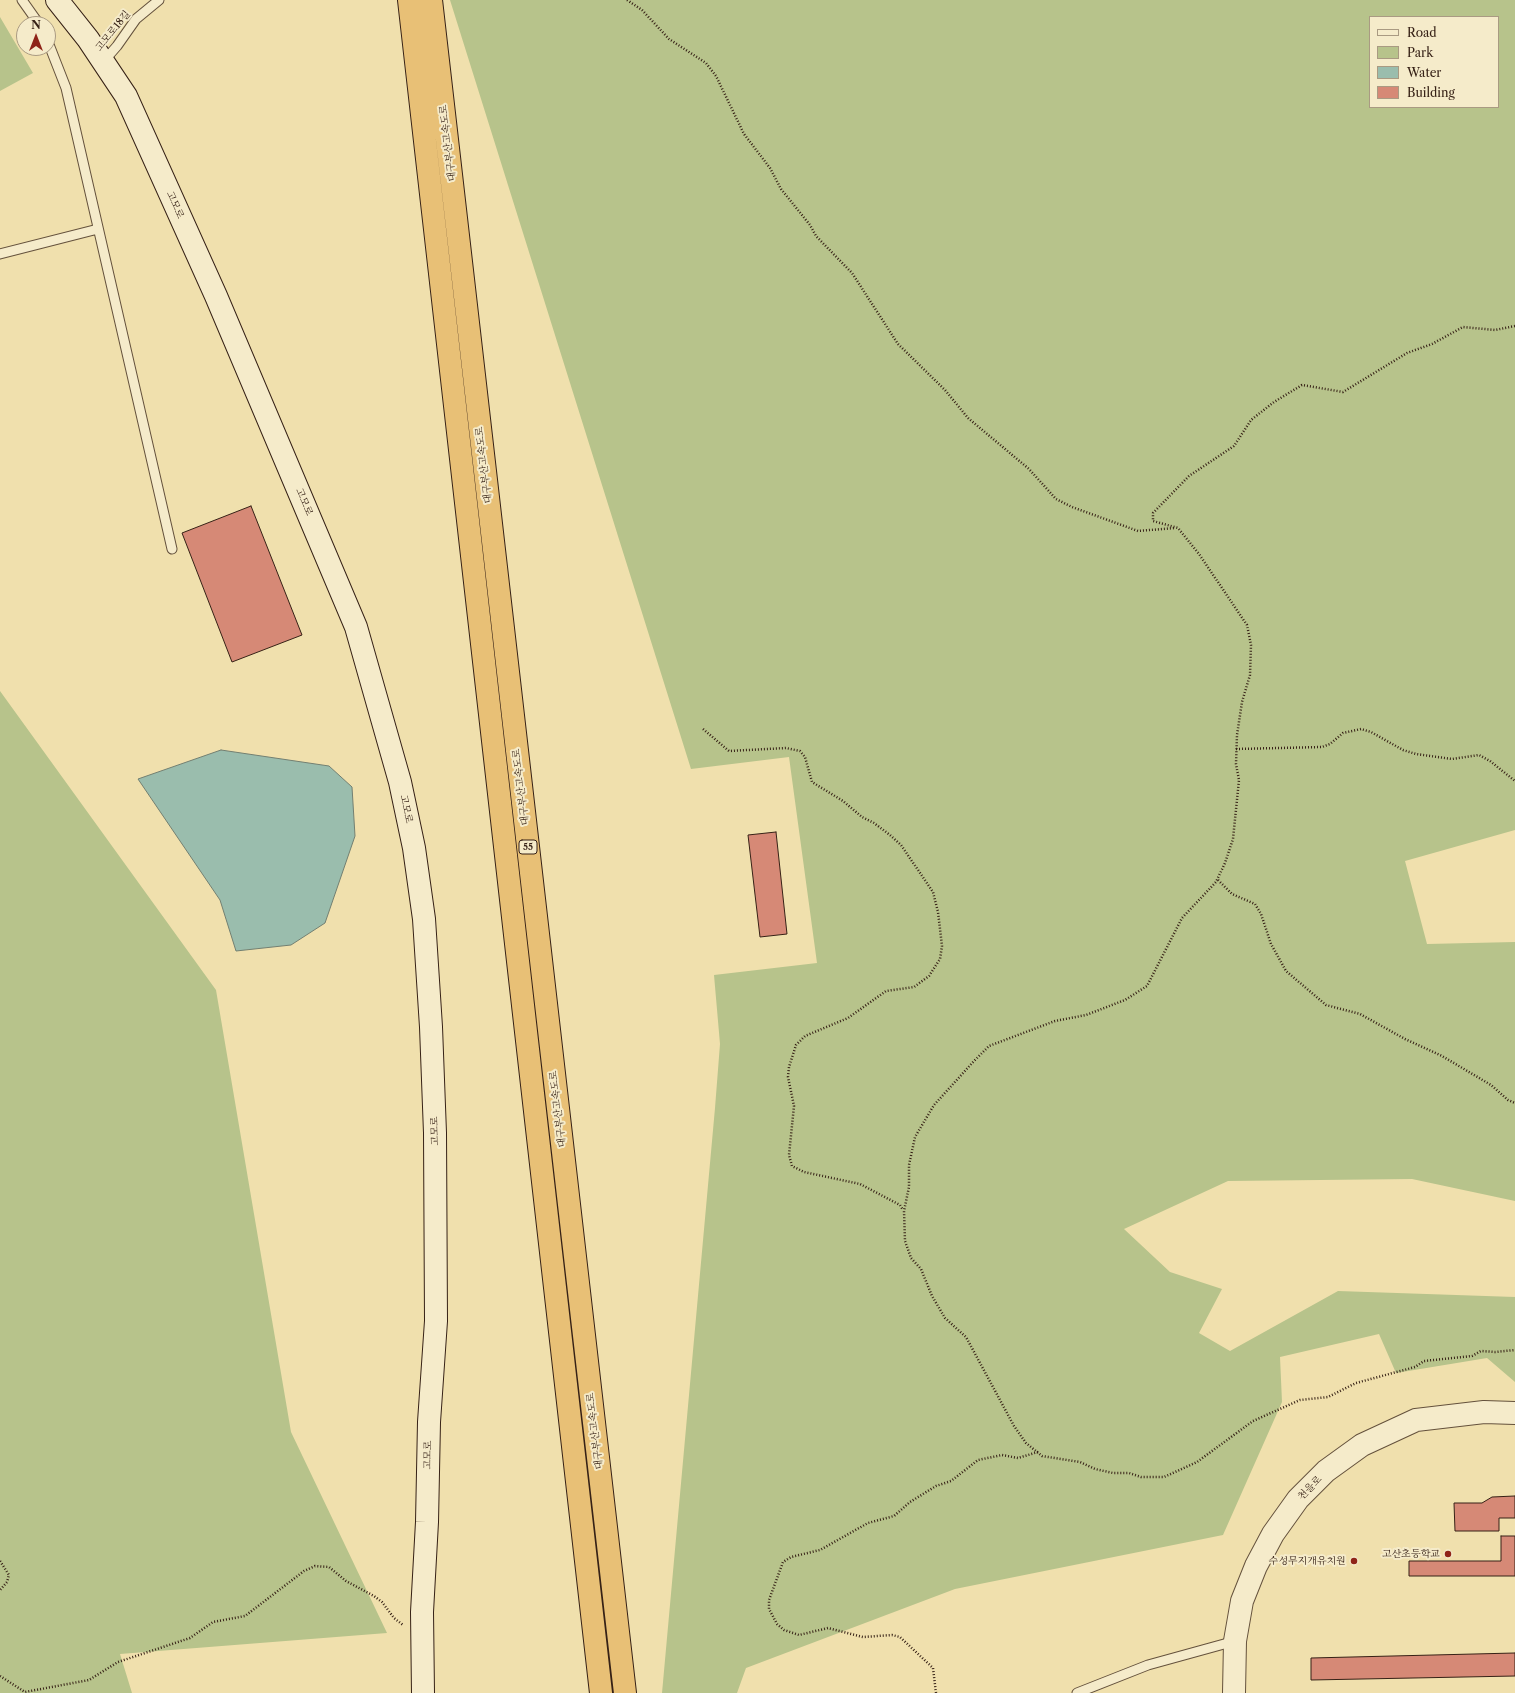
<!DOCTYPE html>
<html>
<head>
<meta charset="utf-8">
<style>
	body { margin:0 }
	#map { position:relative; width:1515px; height:1693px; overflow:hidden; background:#f0e0ad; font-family:"Libre Caslon Text",serif }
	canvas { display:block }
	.legend { position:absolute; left:1369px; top:16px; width:130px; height:92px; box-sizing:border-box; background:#f5ebca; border:1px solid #a99a82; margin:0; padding:5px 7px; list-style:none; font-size:12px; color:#362116 }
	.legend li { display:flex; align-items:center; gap:8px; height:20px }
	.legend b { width:20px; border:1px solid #a99a82 }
	.north { position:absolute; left:16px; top:16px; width:40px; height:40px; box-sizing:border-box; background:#f5ebca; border:1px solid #a99a82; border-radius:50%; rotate:0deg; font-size:11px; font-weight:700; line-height:16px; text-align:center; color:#362116 }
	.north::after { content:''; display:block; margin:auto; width:14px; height:18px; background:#8f2418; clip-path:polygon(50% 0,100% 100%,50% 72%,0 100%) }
</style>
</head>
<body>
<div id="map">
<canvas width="1515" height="1693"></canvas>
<ul class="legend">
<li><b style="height:5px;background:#f5ebca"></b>Road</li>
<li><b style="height:11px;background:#b7c38b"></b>Park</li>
<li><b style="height:11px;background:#9abdad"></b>Water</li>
<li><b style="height:11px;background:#d68976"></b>Building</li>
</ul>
<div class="north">N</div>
</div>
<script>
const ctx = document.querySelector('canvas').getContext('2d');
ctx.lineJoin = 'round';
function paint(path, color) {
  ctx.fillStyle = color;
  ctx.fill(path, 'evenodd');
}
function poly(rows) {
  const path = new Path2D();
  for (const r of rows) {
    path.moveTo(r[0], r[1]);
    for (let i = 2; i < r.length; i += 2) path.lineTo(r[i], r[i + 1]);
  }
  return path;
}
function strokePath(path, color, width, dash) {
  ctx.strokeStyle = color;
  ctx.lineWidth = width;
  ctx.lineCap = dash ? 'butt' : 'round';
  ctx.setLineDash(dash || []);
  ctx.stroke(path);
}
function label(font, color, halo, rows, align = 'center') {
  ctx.font = font + ' "Libre Caslon Text","Noto Serif KR",serif';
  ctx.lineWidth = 4;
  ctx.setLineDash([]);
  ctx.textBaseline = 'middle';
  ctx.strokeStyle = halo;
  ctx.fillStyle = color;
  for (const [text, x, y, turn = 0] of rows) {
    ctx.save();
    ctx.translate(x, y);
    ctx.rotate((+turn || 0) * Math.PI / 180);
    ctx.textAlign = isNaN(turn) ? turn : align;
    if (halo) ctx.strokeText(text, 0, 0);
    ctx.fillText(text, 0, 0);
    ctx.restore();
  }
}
paint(poly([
	[450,0,1515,0,1515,830,1405,861,1427,944,1515,942,1515,1201,1412,1179,1228,1181,1124,1229,1170,1272,1222,1289,1199,1333,1230,1351,1338,1291,1515,1297,1515,1382,1487,1358,1396,1373,1379,1334,1280,1357,1282,1402,1223,1535,955,1589,746,1668,737,1693,662,1693,715,1108,720,1044,714,975,817,963,789,757,691,769],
	[1370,17,1498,17,1498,107,1370,107],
	[0,17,33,73,0,91],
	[0,691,216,990,291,1432,387,1633,120,1654,132,1693,0,1693]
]), '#b7c38b');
const water = poly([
	[221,750,329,766,352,787,355,836,325,923,291,945,236,951,220,900,138,779,221,750]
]);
paint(water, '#9abdad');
strokePath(water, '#727f71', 1);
const building = poly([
	[251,506,302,635,232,662,182,533,251,506],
	[776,832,787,934,760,937,748,835,776,832],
	[1515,1496,1515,1518,1499,1518,1499,1531,1455,1531,1454,1503,1482,1503,1492,1497,1515,1496],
	[1501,1536,1515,1536,1515,1576,1409,1576,1409,1561,1501,1561,1501,1536],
	[1515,1653,1515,1676,1311,1680,1311,1658,1515,1653]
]);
paint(building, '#d68976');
strokePath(building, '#362116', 1);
const service = poly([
	[22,0,39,24],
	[48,42,66,88,172,549],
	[103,62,117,46,136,19,159,0],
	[0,254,98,229],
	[1077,1693,1148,1665,1235,1641]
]);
const tertiary = poly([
	[1234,1693,1235,1641,1242,1601,1256,1566,1273,1534,1298,1499,1326,1471,1362,1445,1416,1420,1484,1412,1515,1413]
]);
const secondary = poly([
	[57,0,88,39,126,96,216,296,356,627,400,782,414,848,424,919,431,1027,435,1133,436,1321,429,1422,427,1522,422,1612,423,1693]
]);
const motorway = poly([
	[409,0,601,1693],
	[431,0,625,1693]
]);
strokePath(service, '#64513c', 11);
strokePath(tertiary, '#64513c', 24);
strokePath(secondary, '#362116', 24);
strokePath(motorway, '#362116', 24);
strokePath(poly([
	[627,0,642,10,669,39,706,63,716,76,744,134,770,168,781,189,810,225,816,236,852,273,898,344,945,390,968,418,1029,469,1056,499,1072,507,1138,531,1175,528],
	[1515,326,1495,330,1463,327,1432,344,1407,353,1343,392,1302,385,1274,402,1251,420,1234,446,1189,476,1153,513,1153,521,1178,528,1199,554,1247,625,1251,645,1250,675,1242,702,1237,735,1236,764,1239,780,1233,839,1225,863,1216,882,1182,918,1147,986,1125,1000,1086,1015,1055,1021,989,1046,974,1061,934,1105,915,1137,909,1165,909,1187,904,1211,905,1241,911,1258,921,1269,932,1296,945,1318,966,1337,1014,1426,1026,1443,1042,1456,1080,1462,1095,1469,1113,1473,1129,1473,1141,1477,1164,1477,1197,1462,1253,1421,1300,1400,1328,1397,1356,1383,1415,1367,1424,1361,1472,1356,1481,1351,1495,1352,1515,1350],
	[703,729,729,751,786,748,800,751,805,757,812,782,843,801,862,817,874,823,890,835,901,845,933,892,938,912,942,946,940,959,929,976,914,987,886,991,848,1018,805,1036,796,1045,789,1067,788,1077,794,1106,789,1155,792,1166,804,1172,860,1184,900,1205,903,1210],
	[1236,749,1322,747,1330,744,1343,733,1361,729,1371,732,1403,750,1416,754,1452,759,1479,755,1490,761,1515,781],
	[1218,880,1232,894,1255,904,1261,914,1271,944,1286,971,1326,1005,1360,1014,1405,1039,1442,1056,1491,1085,1508,1100,1515,1103],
	[0,1561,9,1575,7,1582,0,1590],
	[0,1676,25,1692,89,1680,118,1662,190,1638,213,1622,245,1616,304,1571,315,1566,329,1567,346,1581,374,1596,382,1602,394,1618,403,1625],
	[936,1693,933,1668,900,1637,892,1635,863,1637,828,1628,799,1635,784,1630,777,1624,769,1609,769,1600,783,1562,791,1557,820,1550,868,1523,894,1516,910,1502,936,1486,951,1481,978,1460,1002,1455,1018,1458,1038,1452]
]), '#362116', 2.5, [1, 2]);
strokePath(service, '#f5ebca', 9);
strokePath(tertiary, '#f5ebca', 22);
strokePath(secondary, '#f5ebca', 22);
strokePath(motorway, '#e8c076', 22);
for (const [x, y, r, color] of [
	[1448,1554,4,"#8f2418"],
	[1354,1561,4,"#8f2418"]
]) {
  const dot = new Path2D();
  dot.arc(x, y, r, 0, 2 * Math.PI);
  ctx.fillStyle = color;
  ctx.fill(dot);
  strokePath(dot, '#f5ebca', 1.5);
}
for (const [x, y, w] of [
	[528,847,18]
]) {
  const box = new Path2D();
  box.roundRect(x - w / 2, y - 7, w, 14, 3);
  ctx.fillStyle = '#f5ebca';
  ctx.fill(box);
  strokePath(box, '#362116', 1);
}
label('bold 9px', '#362116', null, [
	["55",528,847]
]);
label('10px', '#362116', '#f5ebca', [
	["고모로18길",113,31,-51],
	["대구부산고속도로",448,143,-97],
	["고모로",175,205,66],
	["대구부산고속도로",484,465,-97],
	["고모로",304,502,67],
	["대구부산고속도로",521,787,-97],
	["고모로",406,809,78],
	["대구부산고속도로",558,1109,-97],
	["고모로",435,1131,-91],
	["대구부산고속도로",595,1431,-97],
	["고모로",428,1455,-89],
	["천을로",1310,1488,-46]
]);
label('10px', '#362116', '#f5ebca', [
	["고산초등학교",1440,1554],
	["수성무지개유치원",1346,1561]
], 'right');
</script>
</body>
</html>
